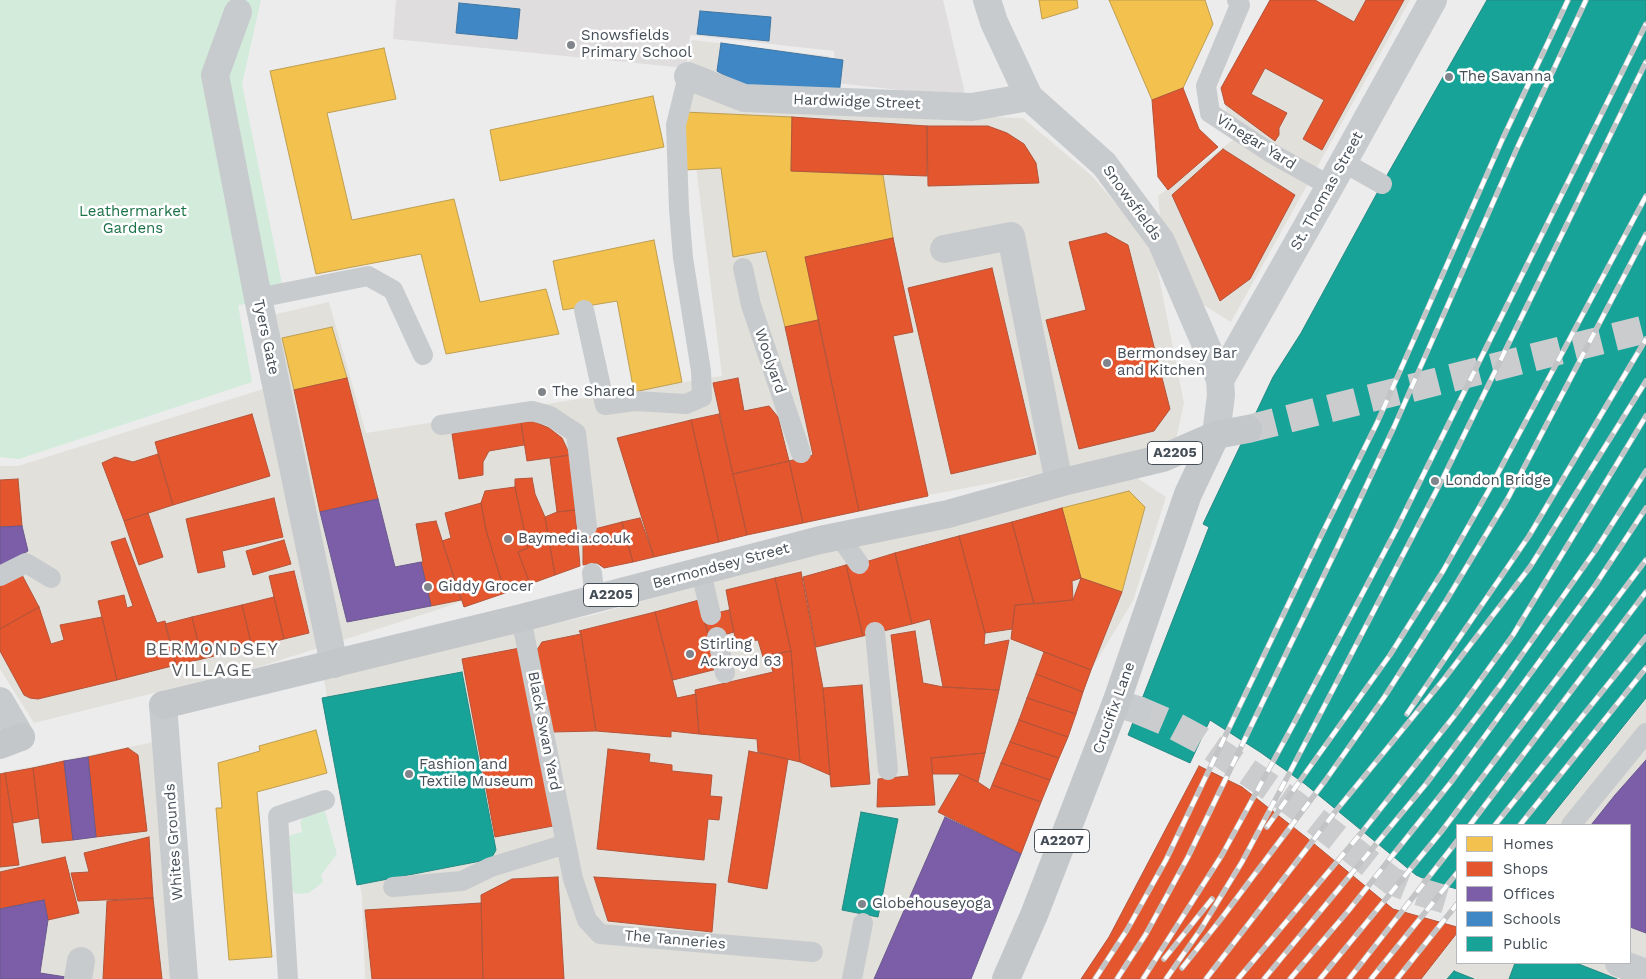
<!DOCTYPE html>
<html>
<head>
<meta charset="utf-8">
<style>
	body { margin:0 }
	#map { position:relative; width:1646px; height:979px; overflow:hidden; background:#edecec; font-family:"Work Sans",sans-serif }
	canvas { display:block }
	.legend { position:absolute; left:1456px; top:824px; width:175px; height:140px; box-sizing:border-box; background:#fff; border:1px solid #b5b8bc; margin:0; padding:6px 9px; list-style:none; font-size:15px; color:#454e57 }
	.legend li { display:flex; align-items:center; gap:10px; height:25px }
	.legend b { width:25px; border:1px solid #b5b8bc }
</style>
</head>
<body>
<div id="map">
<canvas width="1646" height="979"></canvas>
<ul class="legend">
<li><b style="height:14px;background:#f2c14e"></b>Homes</li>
<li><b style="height:14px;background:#e4572e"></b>Shops</li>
<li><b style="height:14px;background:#7b5ea7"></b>Offices</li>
<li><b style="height:14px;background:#3f88c5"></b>Schools</li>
<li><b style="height:14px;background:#17a398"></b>Public</li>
</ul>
</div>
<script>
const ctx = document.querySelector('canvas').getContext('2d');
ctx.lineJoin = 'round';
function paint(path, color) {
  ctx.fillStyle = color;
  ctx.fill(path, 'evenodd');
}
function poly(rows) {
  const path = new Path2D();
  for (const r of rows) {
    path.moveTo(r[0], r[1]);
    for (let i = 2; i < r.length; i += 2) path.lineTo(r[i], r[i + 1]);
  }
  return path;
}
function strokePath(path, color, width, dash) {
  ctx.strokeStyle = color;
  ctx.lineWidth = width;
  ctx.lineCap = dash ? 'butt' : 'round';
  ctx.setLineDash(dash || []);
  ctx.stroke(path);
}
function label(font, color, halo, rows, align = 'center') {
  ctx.font = font + ' "Work Sans",sans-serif';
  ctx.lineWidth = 5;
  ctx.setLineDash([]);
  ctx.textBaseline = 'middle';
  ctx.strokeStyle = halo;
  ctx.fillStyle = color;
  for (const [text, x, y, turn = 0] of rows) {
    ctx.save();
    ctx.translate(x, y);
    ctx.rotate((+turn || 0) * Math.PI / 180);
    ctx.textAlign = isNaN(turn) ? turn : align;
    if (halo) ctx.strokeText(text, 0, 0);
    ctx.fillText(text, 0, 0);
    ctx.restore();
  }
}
paint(poly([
	[1270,0,1410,0,1231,322,1167,282,1158,196,1233,140,1221,88],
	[692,40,829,56,825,112,1023,118,1092,176,1153,247,1184,403,1175,444,1077,467,892,502,641,553,561,566,440,609,262,666,34,723,0,669,0,466,18,466,263,389,250,320,329,302,366,433,722,376,686,86],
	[1131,474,1166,497,1133,601,1091,670,1068,737,971,979,365,979,362,896,323,674,593,615,879,535],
	[1646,700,1646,979,1421,979,1457,935,1457,963,1630,963,1630,825,1545,825],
	[154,742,172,979,0,979,0,773]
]), '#e2e0da');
paint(poly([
	[396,0,943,0,964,89,963,97,836,83,834,51,690,35,686,68,393,39]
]), '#dfdddd');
paint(poly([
	[0,0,261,0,242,84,285,299,238,305,252,382,19,459,0,457],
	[324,808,337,854,321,875,323,882,309,893,296,894,289,887,285,841,291,835,302,832,300,821,311,810]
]), '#d2ebdb');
const homes = poly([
	[1039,0,1077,0,1078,8,1042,19,1039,0],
	[1109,0,1205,0,1213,24,1183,88,1152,100,1109,0],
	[384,48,396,99,327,113,352,220,454,199,480,302,546,289,559,334,446,354,421,254,316,274,270,71,384,48],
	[653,96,664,147,500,181,490,130,653,96],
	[684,112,792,117,791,171,883,175,893,238,805,257,818,320,785,327,766,251,733,257,721,168,684,170,684,112],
	[654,240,682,382,634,392,617,301,563,310,553,261,654,240],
	[332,327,347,378,294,390,282,338,332,327],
	[1129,491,1145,507,1122,592,1081,578,1062,508,1129,491],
	[316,730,327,773,257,792,272,957,229,960,216,808,222,808,218,763,260,751,259,746,316,730]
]);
paint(homes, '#f2c14e');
strokePath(homes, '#be9e51', 1);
const shops = poly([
	[1270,0,1315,0,1354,22,1366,0,1404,0,1322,150,1303,139,1324,100,1265,68,1251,94,1287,113,1279,128,1279,135,1275,141,1225,104,1221,88,1270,0],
	[1183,88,1199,129,1218,147,1168,190,1158,177,1152,100,1183,88],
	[792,117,927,126,927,176,791,171,792,117],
	[927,126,988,126,1007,133,1024,144,1036,163,1039,183,928,186,927,126],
	[1223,149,1295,195,1250,279,1220,301,1172,195,1223,149],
	[1106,233,1128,245,1170,409,1154,431,1079,449,1046,320,1086,310,1069,242,1106,233],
	[893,238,913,332,893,336,928,496,859,511,805,257,893,238],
	[992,268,1036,454,951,474,908,288,992,268],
	[818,320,859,511,803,523,789,461,813,455,785,327,818,320],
	[347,378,378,499,320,512,294,390,347,378],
	[738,378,744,411,769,406,778,417,789,461,733,474,713,383,738,378],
	[252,414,270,476,173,505,155,442,252,414],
	[719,414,747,535,719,542,691,420,719,414],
	[691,420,719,542,654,557,617,438,691,420],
	[521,422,535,422,549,428,562,438,570,455,527,461,521,422],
	[521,422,524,445,489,451,483,462,483,475,459,479,452,434,503,423,521,422],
	[158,454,173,505,124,521,102,463,115,457,133,462,158,454],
	[570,455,575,510,557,512,550,458,570,455],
	[789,461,803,523,747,535,733,474,789,461],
	[532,478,535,494,545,517,555,575,530,584,518,552,528,548,515,487,515,479,532,478],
	[18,479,22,526,0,527,0,480,18,479],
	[515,487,528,548,518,552,530,584,505,593,486,530,481,503,485,491,515,487],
	[274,498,283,537,222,551,225,567,198,573,186,519,274,498],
	[481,503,486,530,505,593,464,607,442,541,451,538,445,513,481,503],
	[1062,508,1081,578,1072,581,1073,600,1034,604,1012,522,1062,508],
	[575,510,580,566,555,575,545,517,557,512,575,510],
	[148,513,163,557,139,565,124,521,148,513],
	[640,518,654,557,633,562,622,522,640,518],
	[436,521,461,600,431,606,421,562,423,562,416,524,436,521],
	[622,522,633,562,604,568,597,563,583,565,583,532,622,522],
	[1012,522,1034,604,1015,605,1012,629,985,633,959,536,1012,522],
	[959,536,985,633,984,645,1009,640,999,690,943,687,930,619,912,624,895,553,959,536],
	[125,538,157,623,165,621,176,665,117,680,98,601,124,595,127,608,133,606,111,542,125,538],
	[284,540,291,564,253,575,246,551,284,540],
	[895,553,912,624,863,636,846,565,859,564,895,553],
	[846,565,863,636,816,647,803,577,846,565],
	[294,571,309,633,284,639,269,576,294,571],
	[801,572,823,688,830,775,800,762,791,651,775,578,801,572],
	[21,573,39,607,0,629,0,585,21,573],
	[775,578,791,651,763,657,758,640,736,643,726,590,775,578],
	[1081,578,1122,592,1091,670,1011,639,1015,605,1073,600,1081,578],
	[274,597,284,639,252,647,242,605,274,597],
	[699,600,717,669,673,680,655,612,699,600],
	[242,605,252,647,202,659,192,617,242,605],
	[39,607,51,644,64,640,60,625,102,617,117,680,38,699,30,698,24,695,0,651,0,629,39,607],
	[729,610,734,632,709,639,704,616,729,610],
	[655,612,677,698,696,694,699,734,671,731,671,737,596,731,581,634,579,631,655,612],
	[192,617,202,659,176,665,165,624,192,617],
	[915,631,923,683,943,687,999,690,985,753,931,758,935,805,877,807,878,779,909,776,891,635,915,631],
	[581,634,596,731,552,732,537,650,542,642,581,634],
	[520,648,553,826,495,837,462,659,520,648],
	[791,651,800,762,758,752,757,739,699,734,695,690,773,672,768,655,791,651],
	[1044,652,1091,670,1083,692,1036,674,1044,652],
	[1036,674,1083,692,1076,714,1027,698,1036,674],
	[862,685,870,784,831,787,823,688,862,685],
	[1027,698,1076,714,1068,737,1019,720,1027,698],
	[1019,720,1068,737,1059,758,1010,742,1019,720],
	[1010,742,1059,758,1050,780,1001,763,1010,742],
	[128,748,138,755,147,831,96,837,88,757,128,748],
	[608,749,650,754,649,762,672,765,672,771,712,775,710,796,722,797,719,820,708,819,704,860,597,849,608,749],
	[749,751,788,759,767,889,728,882,749,751],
	[985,753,978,782,960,774,933,774,931,758,985,753],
	[64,761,73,840,42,843,33,768,64,761],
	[1001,763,1050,780,1041,802,992,785,1001,763],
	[1199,766,1242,787,1307,838,1393,909,1457,927,1457,933,1421,979,1081,979,1109,937,1199,766],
	[33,768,39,818,13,823,5,773,33,768],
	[5,773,19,865,0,867,0,774,5,773],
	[960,774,978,782,990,790,992,785,1041,802,1021,854,938,812,960,774],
	[149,837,153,898,78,901,71,873,89,872,84,853,149,837],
	[65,857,79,913,48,920,44,900,0,909,0,872,65,857],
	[558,877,564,979,483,979,481,895,512,879,558,877],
	[594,877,716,884,712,932,608,921,594,877],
	[153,898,162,979,103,979,107,901,153,898],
	[481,903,483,979,372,979,365,910,481,903]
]);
paint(shops, '#e4572e');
strokePath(shops, '#b4543a', 1);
const offices = poly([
	[378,499,395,567,421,562,431,606,347,622,320,512,378,499],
	[22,526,28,551,0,567,0,527,22,526],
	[88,757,96,837,73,840,64,761,88,757],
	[1646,760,1646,933,1630,927,1630,825,1591,825,1615,795,1646,760],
	[945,817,1021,854,971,979,874,979,945,817],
	[44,900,48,920,40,973,66,977,66,979,0,979,0,909,44,900]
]);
paint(offices, '#7b5ea7');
strokePath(offices, '#6b598f', 1);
const schools = poly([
	[459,3,520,9,517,39,456,33,459,3],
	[700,11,771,17,769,41,697,34,700,11],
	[721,43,843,60,839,95,752,91,717,71,721,43]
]);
paint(schools, '#3f88c5');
strokePath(schools, '#4177a4', 1);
const public = poly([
	[1487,0,1646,0,1646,698,1544,825,1457,825,1457,889,1429,881,1416,875,1305,784,1260,752,1210,720,1190,763,1128,735,1209,527,1203,524,1273,377,1301,333,1382,184,1487,0],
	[462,672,496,850,491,859,357,885,322,698,462,672],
	[861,812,898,819,878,917,842,910,861,812],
	[1515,963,1576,963,1617,979,1509,979,1515,963],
	[1454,971,1474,979,1447,979,1454,971]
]);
paint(public, '#17a398');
strokePath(public, '#258a84', 1);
strokePath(poly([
	[1138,710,1171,724,1201,740,1293,803,1392,881,1417,891,1457,903]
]), '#cbccce', 28, [28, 14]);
strokePath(poly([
	[1248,429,1646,329]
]), '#cbccce', 28, [28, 14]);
strokePath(poly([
	[1237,0,1240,5,1206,86,1210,113,1271,153,1330,186],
	[1343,162,1382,184],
	[743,268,751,305,801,453],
	[258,298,368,276,393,290,423,355],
	[584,310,605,405,635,401,686,404,702,397,701,371,683,258,679,209,676,125,688,76],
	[441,425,532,411,550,416,576,433,587,527],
	[840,537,859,564],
	[701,572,711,615],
	[592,573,595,599],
	[0,576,26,563,51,578],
	[875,632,888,770],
	[717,637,725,673],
	[1571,825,1646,733],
	[566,844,573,879,587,920,600,934,813,952],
	[393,887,462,881,491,867,566,844,521,618],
	[288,979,278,816,325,800],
	[852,979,863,923]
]), '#c8cbcd', 20);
strokePath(poly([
	[987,0,994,22,1029,97,1104,164,1161,241,1211,357,1220,380,1221,395,1216,435],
	[238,12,215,75,258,298,334,664],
	[688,76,744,98,972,107,1029,97],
	[944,249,1011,236,1059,483],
	[1220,380,1330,186,1433,0],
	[0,701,21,737],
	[1116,703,1138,710],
	[163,705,184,979],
	[1619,963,1646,973],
	[78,979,81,961]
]), '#c8cbcd', 28);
strokePath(poly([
	[163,705,521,618,820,540,948,514,1059,483,1163,458,1216,435,1248,429],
	[0,745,21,737],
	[1006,979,1034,915,1116,703,1188,494,1216,435]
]), '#c4c7ca', 28);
const rail = poly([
	[1407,714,1529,536,1646,339],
	[1470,825,1646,592],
	[1495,825,1646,637],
	[1520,825,1646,668],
	[1267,827,1390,655,1443,571,1489,490,1646,196],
	[1164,959,1212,899],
	[1182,968,1221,919,1325,781,1385,696,1446,601,1508,498,1646,234],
	[1095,979,1127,930,1166,860,1320,538,1377,423,1503,138,1568,0],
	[1117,979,1146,934,1188,857,1338,546,1394,427,1518,146,1586,0],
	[1143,979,1222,855,1293,725,1396,530,1646,24],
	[1166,979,1201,929,1242,862,1289,774,1444,476,1646,62],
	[1206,979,1335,812,1444,679,1530,567,1646,381],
	[1238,979,1362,832,1455,715,1513,635,1646,416],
	[1264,979,1426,784,1502,683,1595,551,1646,471],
	[1290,979,1349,910,1452,781,1596,584,1646,508],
	[1320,979,1441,832,1646,560],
	[1349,979,1457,841],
	[1371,979,1457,873],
	[1397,979,1457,904]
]);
strokePath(rail, '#c2c4c6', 5.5);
strokePath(rail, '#fff', 4, [11]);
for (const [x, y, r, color] of [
	[571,45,5,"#80858b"],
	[1449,77,5,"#80858b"],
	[1107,363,5,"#80858b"],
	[542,392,5,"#80858b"],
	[1435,481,5,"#80858b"],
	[508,539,5,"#80858b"],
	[428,587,5,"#80858b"],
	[690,654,5,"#80858b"],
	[409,774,5,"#80858b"],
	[862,904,5,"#80858b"]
]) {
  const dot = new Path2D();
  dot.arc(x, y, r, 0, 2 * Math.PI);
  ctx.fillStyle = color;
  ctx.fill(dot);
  strokePath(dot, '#fff', 2);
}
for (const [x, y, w] of [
	[1175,453,55],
	[611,595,55],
	[1062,841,55]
]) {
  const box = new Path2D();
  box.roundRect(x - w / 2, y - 11.5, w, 23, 4);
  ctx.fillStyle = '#fff';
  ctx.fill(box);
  strokePath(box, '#454e57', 1);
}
label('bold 14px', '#454e57', null, [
	["A2205",1175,453],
	["A2205",611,595],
	["A2207",1062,841]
]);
label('15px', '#454e57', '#fff', [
	["Snowsfields",581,36],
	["Primary School",581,53],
	["The Savanna",1459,77],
	["Bermondsey Bar",1117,354],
	["and Kitchen",1117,371],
	["The Shared",552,392],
	["London Bridge",1445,481],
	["Baymedia.co.uk",518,539],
	["Giddy Grocer",438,587],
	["Stirling",700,645],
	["Ackroyd 63",700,662],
	["Fashion and",419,765],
	["Textile Museum",419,782],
	["Globehouseyoga",872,904]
], 'left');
label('15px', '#454e57', '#fff', [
	["Hardwidge Street",857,102,2],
	["Vinegar Yard",1256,142,32],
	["St. Thomas Street",1327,191,-61],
	["Snowsfields",1132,203,54],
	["Tyers Gate",266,337,78],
	["Woolyard",770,361,71],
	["Bermondsey Street",721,566,-15],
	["Crucifix Lane",1114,708,-70],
	["Black Swan Yard",544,731,79],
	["Whites Grounds",174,842,-94],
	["The Tanneries",675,940,5]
]);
label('15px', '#1c7247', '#fff', [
	["Leathermarket",133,212],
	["Gardens",133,229]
]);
ctx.letterSpacing = '1px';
label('18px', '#585c5f', '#fff', [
	["BERMONDSEY",212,650],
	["VILLAGE",212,671]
]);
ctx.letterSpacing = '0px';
</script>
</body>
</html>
